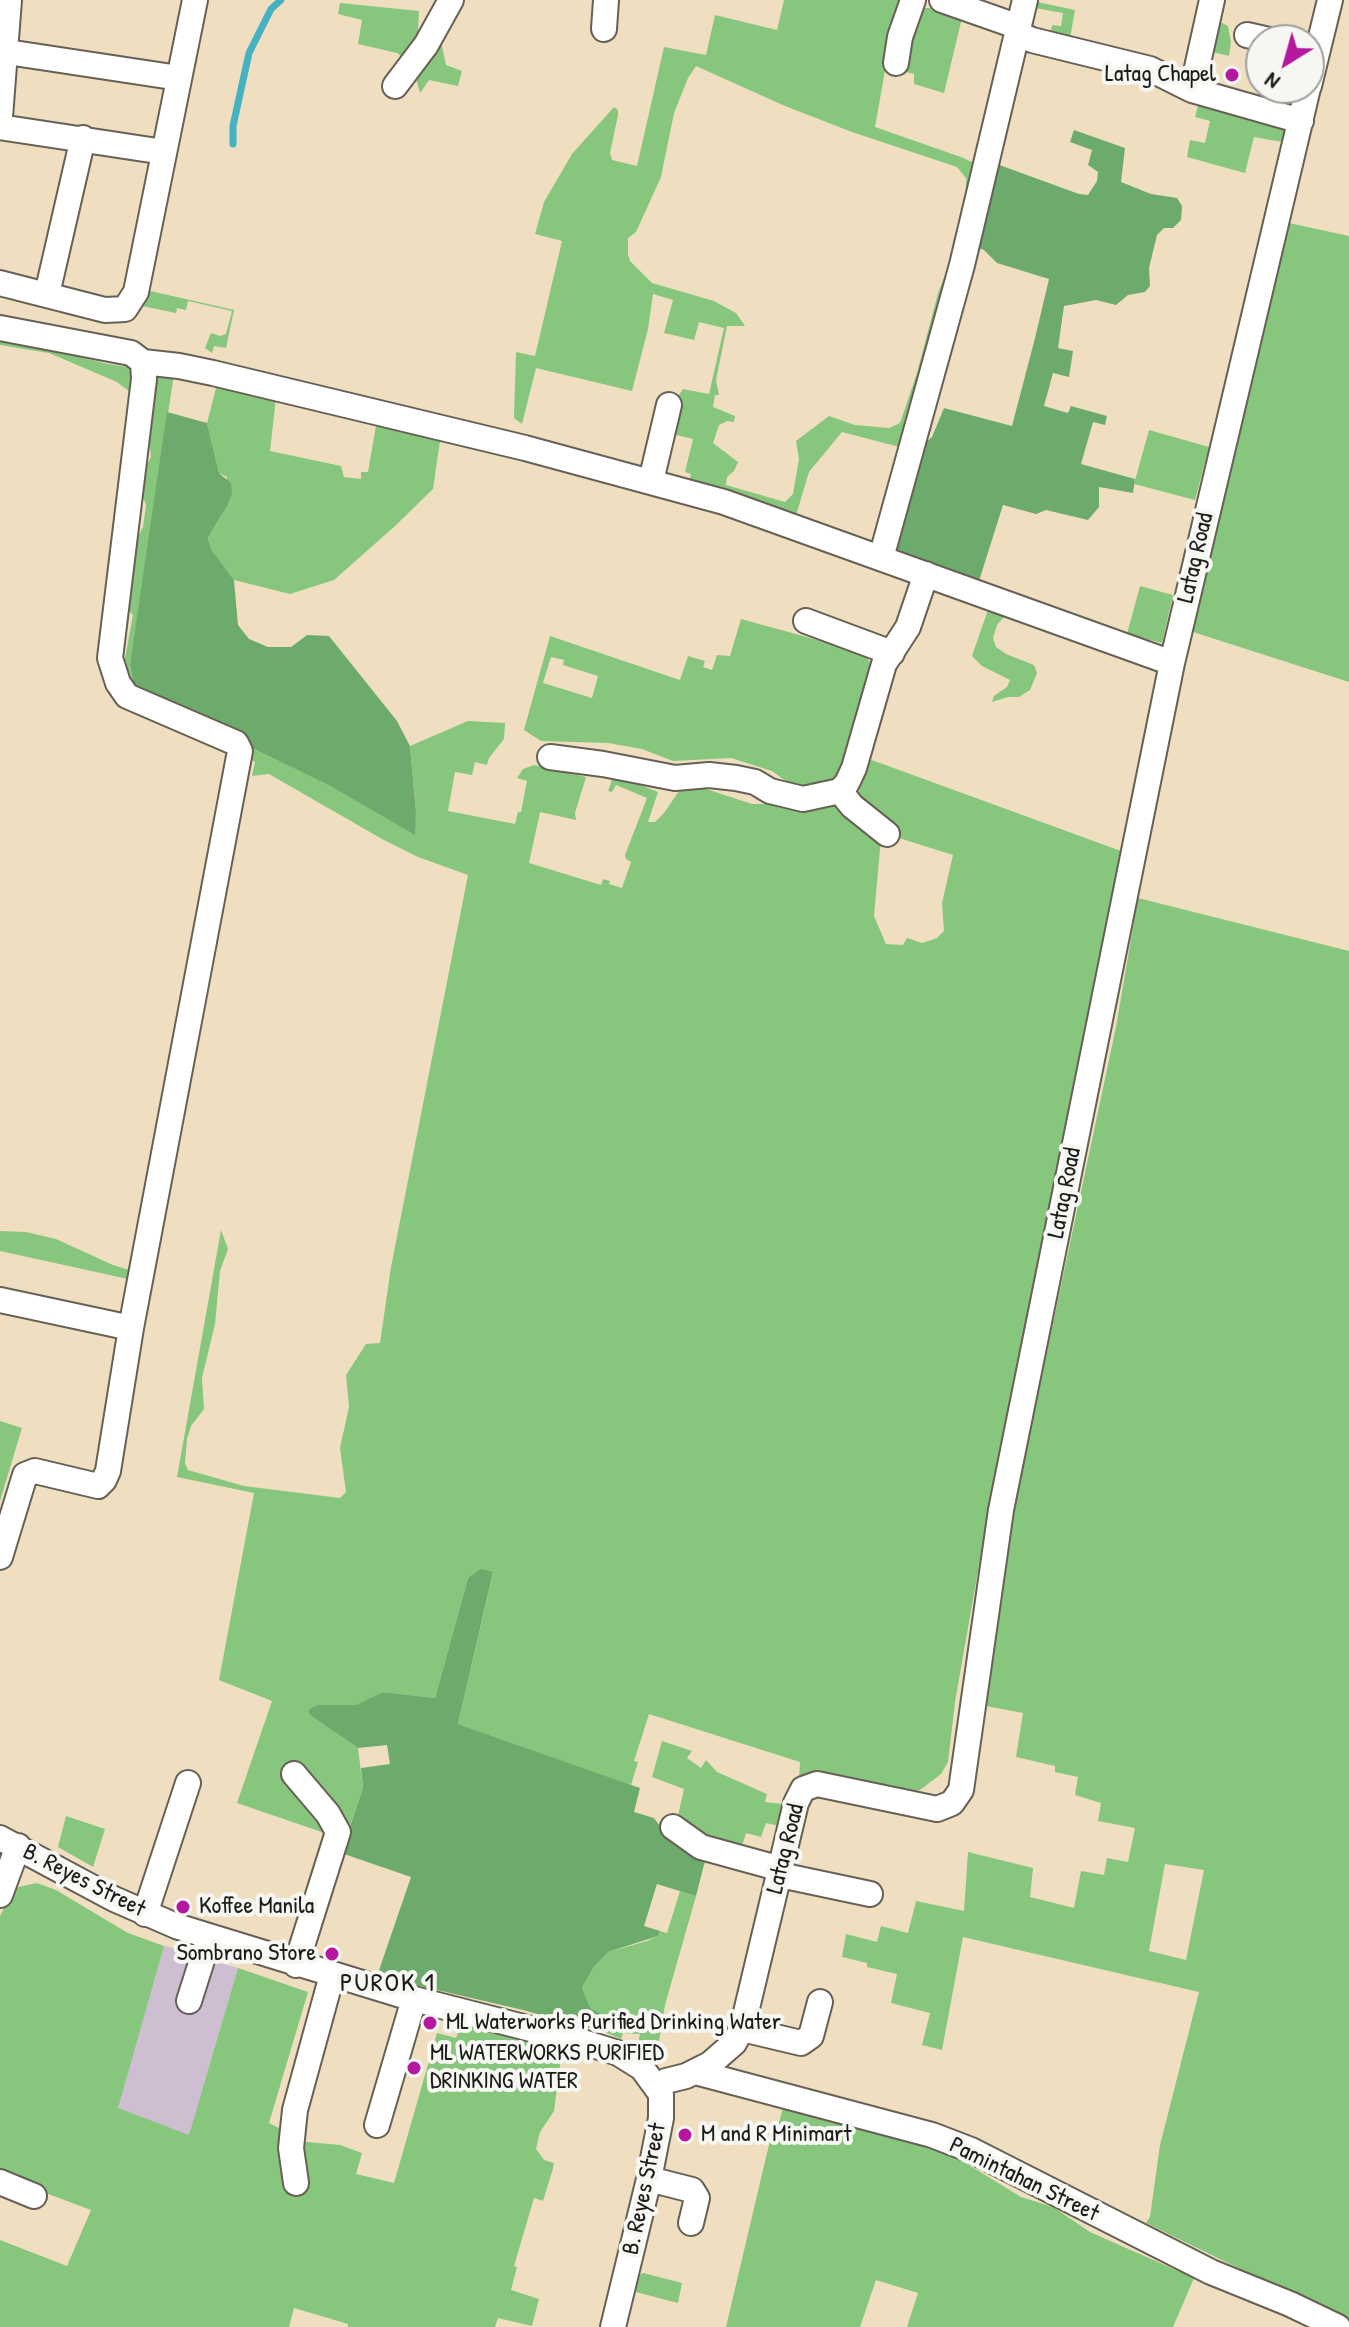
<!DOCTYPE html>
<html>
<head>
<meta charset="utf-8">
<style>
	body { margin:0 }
	#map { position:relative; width:1349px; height:2327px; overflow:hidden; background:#efdfc0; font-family:"Patrick Hand",sans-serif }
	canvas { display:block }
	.north { position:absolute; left:1245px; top:24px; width:80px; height:80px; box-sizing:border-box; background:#f6f6f2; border:2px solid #9f9f9c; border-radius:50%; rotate:217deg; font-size:22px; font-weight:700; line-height:32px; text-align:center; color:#1c1c1c }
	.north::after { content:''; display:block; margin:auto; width:28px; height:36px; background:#b5179e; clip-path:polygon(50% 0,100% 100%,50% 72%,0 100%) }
</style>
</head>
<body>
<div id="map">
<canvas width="1349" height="2327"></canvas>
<div class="north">N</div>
</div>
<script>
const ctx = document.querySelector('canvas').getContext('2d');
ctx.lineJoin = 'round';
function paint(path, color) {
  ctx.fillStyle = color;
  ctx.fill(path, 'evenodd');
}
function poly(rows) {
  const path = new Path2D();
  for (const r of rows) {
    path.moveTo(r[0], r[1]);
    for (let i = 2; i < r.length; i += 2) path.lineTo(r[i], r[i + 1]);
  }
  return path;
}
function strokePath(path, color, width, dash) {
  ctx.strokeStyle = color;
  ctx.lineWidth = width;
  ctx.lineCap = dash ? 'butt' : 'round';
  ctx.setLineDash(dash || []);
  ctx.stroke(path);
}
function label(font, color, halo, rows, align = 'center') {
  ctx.font = font + ' "Patrick Hand",sans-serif';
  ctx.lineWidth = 8;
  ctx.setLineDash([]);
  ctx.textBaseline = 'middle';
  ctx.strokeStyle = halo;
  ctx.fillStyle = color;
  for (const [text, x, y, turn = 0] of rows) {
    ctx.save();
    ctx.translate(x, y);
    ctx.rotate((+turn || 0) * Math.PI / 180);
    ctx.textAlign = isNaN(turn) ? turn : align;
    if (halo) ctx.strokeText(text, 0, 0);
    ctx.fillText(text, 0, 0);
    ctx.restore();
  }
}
paint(poly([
	[164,1946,190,1952,190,1960,210,1966,214,1961,238,1968,168,2208,93,2190]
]), '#cebed1');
paint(poly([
	[784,0,906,0,889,48,875,127,961,157,974,163,979,171,907,449,842,432,809,472,794,522,726,495,688,485,691,474,685,472,693,439,668,433,675,401,683,389,709,394,724,328,699,322,694,340,664,333,673,300,653,294,648,329,632,391,536,368,522,424,514,418,516,352,535,356,562,241,535,234,544,202,572,154,614,107,618,110,618,115,610,153,612,160,637,166,664,47,706,55,715,15,777,30],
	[696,66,785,106,852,132,957,167,966,178,966,198,956,248,938,293,917,373,900,423,889,428,855,425,829,416,796,441,799,459,793,494,785,502,726,485,727,477,734,471,738,462,713,443,719,425,727,421,734,422,735,416,713,407,715,395,719,395,716,380,727,326,745,326,736,313,714,301,652,283,630,261,628,254,628,238,636,232,661,177,674,113,688,78],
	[1032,1,1075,10,1070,38,1050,37,1052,25,1061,26,1063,13,1035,8,1032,20,1034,22,1028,23],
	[340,3,419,11,418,29,422,38,405,59,397,53,358,44,362,20,338,14],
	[923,8,930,8,962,18,944,93,914,84,914,74,903,71,918,13],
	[1215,19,1228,26,1231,42,1229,56,1208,51],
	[441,42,446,65,462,71,458,86,429,80,420,93,416,78,421,64],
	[1199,102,1286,122,1282,142,1254,137,1245,173,1187,157,1190,140,1205,143,1210,121,1195,117],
	[1289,223,1349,236,1349,682,1193,632],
	[146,290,234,310,226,348,214,346,212,353,205,348,211,333,220,336,226,334,232,311,188,301,186,310,177,308,176,313,142,306],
	[0,338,108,364,174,374,130,664,134,687,182,714,330,786,414,834,416,812,410,746,468,721,505,723,504,739,489,758,487,765,475,762,472,775,455,772,448,811,515,824,518,812,521,812,527,781,517,778,523,769,534,765,586,777,575,813,576,820,540,812,529,863,601,885,603,879,610,881,609,884,622,888,631,862,626,859,625,855,647,798,616,785,612,792,608,791,614,775,658,792,648,822,655,822,664,813,681,788,697,786,752,804,835,804,843,807,881,838,874,916,886,944,903,945,907,938,922,943,937,938,944,931,942,903,953,855,899,838,885,817,866,805,858,795,869,759,1121,851,989,1508,955,1702,948,1762,941,1774,920,1790,909,1791,821,1773,799,1781,800,1762,649,1714,634,1761,638,1762,631,1785,458,1724,493,1573,468,1578,435,1698,383,1692,356,1706,317,1705,309,1709,308,1712,311,1716,358,1748,363,1788,345,1840,237,1803,272,1701,219,1680,254,1493,177,1477,221,1230,228,1249,220,1271,215,1324,202,1378,204,1409,191,1426,187,1439,185,1463,188,1470,244,1486,340,1498,346,1492,340,1448,349,1407,346,1375,366,1344,380,1343,391,1267,468,875,418,857,382,839,269,774,252,776,255,762,211,736,121,703,115,666,125,658,133,615,126,608,121,550,137,539,143,527,146,505,141,492,141,476,151,457,145,396,130,392,117,382,49,353,0,345],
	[217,384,276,397,270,451,341,466,344,477,361,479,361,472,368,472,377,420,441,434,433,489,394,527,334,580,290,594,234,580,211,549,208,538,222,515,227,477,219,473,207,423],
	[1149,430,1209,447,1195,500,1134,484],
	[1140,586,1173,595,1162,643,1127,634],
	[989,607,1010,610,997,625,993,638,996,647,1006,654,1034,665,1037,673,1030,690,1019,697,1008,697,992,702,994,696,1007,687,1010,680,982,666,972,656],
	[741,619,861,652,870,662,851,756,835,781,806,787,790,784,772,771,731,758,673,761,642,749,608,743,541,741,524,730,550,636,680,680,688,656,705,661,703,667,712,670,717,655,730,656],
	[551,657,564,660,563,665,598,676,592,698,543,683],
	[1138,898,1349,951,1349,2322,1146,2223,1150,2217,1160,2145,1199,1992,963,1937,942,2050,922,2045,930,2013,891,2003,897,1974,867,1967,867,1963,842,1957,846,1934,877,1942,881,1926,908,1933,916,1901,964,1911,968,1852,1033,1868,1030,1897,1074,1908,1081,1871,1104,1875,1107,1858,1128,1862,1135,1828,1098,1821,1101,1803,1075,1795,1078,1777,1055,1772,1055,1766,1016,1757,1023,1713,986,1706,1014,1507,1116,1027],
	[1165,1864,1204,1870,1186,1960,1149,1951],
	[0,1231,26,1232,56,1239,113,1265,129,1270,128,1279,0,1251],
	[0,1421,22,1428,0,1501],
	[662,1741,692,1751,687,1758,701,1768,706,1760,717,1772,767,1794,765,1802,783,1804,780,1826,766,1823,761,1837,746,1833,740,1852,715,1846,681,1823,678,1816,684,1789,652,1777],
	[66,1816,105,1829,93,1867,58,1847],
	[37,1883,56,1890,128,1933,164,1946,118,2108,189,2135,238,1968,308,1992,269,2123,307,2142,340,2145,362,2153,356,2174,394,2183,437,2033,456,2038,461,2024,562,2049,554,2111,540,2132,536,2149,544,2160,554,2163,552,2172,543,2201,534,2198,514,2266,517,2267,511,2290,539,2299,532,2326,498,2318,495,2327,348,2327,348,2324,294,2308,289,2327,0,2327,0,2240,67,2266,91,2210,0,2176,0,1916,14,1888],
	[680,1891,696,1896,665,2005,658,2047,651,2057,637,2048,640,2034,623,2033,621,2039,607,2033,609,2026,591,2009,582,1988,593,1968,608,1952,647,1941,658,1936,660,1931,667,1933],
	[783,2108,946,2151,1021,2197,1053,2207,1090,2232,1194,2278,1173,2327,907,2327,918,2293,876,2280,860,2327,726,2327,767,2153,770,2141,774,2141],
	[643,2273,682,2283,678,2303,636,2292,640,2275]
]), '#87c67d');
paint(poly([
	[1074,130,1125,148,1121,182,1151,194,1177,198,1182,206,1181,220,1173,228,1164,228,1157,235,1149,268,1150,286,1145,292,1128,295,1116,305,1096,300,1064,306,1058,348,1073,351,1069,377,1053,373,1044,406,1068,413,1071,406,1107,416,1105,425,1093,422,1081,464,1135,479,1133,493,1099,487,1099,507,1088,520,1046,510,1036,514,1003,505,979,581,900,553,896,548,922,446,932,437,944,408,1012,426,1035,338,1049,279,997,263,984,250,974,246,994,163,1079,194,1088,195,1097,181,1098,172,1088,165,1092,150,1070,142],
	[167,412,207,423,219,473,231,483,232,494,227,506,208,538,211,549,234,580,238,625,249,639,268,647,291,647,307,635,329,636,397,721,410,746,416,812,415,835,330,786,182,714,134,687,130,664],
	[481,1569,493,1572,458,1724,640,1788,634,1812,654,1818,667,1836,706,1857,696,1896,657,1884,644,1926,660,1931,658,1936,608,1952,593,1968,582,1988,591,2009,600,2013,609,2026,607,2033,523,2010,377,1976,411,1877,341,1853,363,1788,361,1768,390,1764,387,1745,358,1748,311,1716,308,1712,309,1709,317,1705,356,1705,383,1692,435,1698,468,1578]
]), '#6dab6c');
strokePath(poly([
	[233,144,233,126,249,53,271,9,281,0]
]), '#44b2c1', 7);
const minor = poly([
	[942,0,1019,27],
	[604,29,606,0],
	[1017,33,1032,40,1150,69,1192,90,1301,121],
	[1247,35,1269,40],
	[7,52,179,78],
	[896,63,900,37,913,0],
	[395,86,426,45,451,0],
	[1309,86,1330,0],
	[1192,90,1212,0],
	[0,117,9,0],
	[0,127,164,152],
	[0,283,105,310,125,309,136,292,195,0],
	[47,294,83,138],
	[0,328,131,353,143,362,144,379,110,658,118,683,127,696,236,743,240,751,131,1328,108,1471,104,1480,98,1486,35,1471,25,1475,0,1557],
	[143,362,179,366,213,373,525,448,724,502,1172,663],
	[651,481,669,405],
	[881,558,962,265,1025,0],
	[806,621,892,653],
	[550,757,603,764,675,778,709,775,736,778,755,782,770,791,803,799,840,791,847,783,854,768,884,664,908,627,926,574],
	[840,791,852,806,887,834],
	[0,1300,131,1328],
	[294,1774,328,1814,338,1832,296,1965],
	[673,1827,701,1847,781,1869],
	[0,1838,114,1899,176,1926,414,1999,586,2043,618,2053,642,2068,661,2094,661,2118,649,2179,613,2327],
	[780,1875,870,1894],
	[0,1895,18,1846],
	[145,1914,188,1783],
	[189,2001,209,1938],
	[742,2029,801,2043,811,2036,820,2002],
	[695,2072,932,2135,971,2150,1211,2272,1290,2304,1338,2327],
	[658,2087,666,2081,686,2076,710,2064,734,2043,742,2029,796,1803,803,1789,817,1784,937,1809,952,1803,961,1790,1001,1510,1172,663,1308,88],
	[377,2125,414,1999],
	[649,2179,692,2190,697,2198,691,2223],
	[0,2182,34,2196],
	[296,2183,291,2148,295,2110,332,1975]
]);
strokePath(minor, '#666055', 28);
strokePath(minor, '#fff', 24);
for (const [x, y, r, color] of [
	[1232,75,8,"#b5179e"],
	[183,1907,8,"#b5179e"],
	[332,1954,8,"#b5179e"],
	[430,2023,8,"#b5179e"],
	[414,2068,8,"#b5179e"],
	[685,2135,8,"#b5179e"]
]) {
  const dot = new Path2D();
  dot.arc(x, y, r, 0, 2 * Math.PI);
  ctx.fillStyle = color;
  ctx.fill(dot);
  strokePath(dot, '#f6f6f2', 3);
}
label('24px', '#1c1c1c', '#f6f6f2', [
	["Latag Chapel",1216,75,"right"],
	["Koffee Manila",199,1907],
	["Sombrano Store",316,1954,"right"],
	["ML Waterworks Purified Drinking Water",446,2023],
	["ML WATERWORKS PURIFIED",430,2054],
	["DRINKING WATER",430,2082],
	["M and R Minimart",701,2135]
], 'left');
label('24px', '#1c1c1c', '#f6f6f2', [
	["Latag Road",1196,558,-77],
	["Latag Road",1065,1193,-79],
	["Latag Road",786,1849,-76],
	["B. Reyes Street",84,1881,27],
	["Pamintahan Street",1024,2180,26],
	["B. Reyes Street",645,2189,-78]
]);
ctx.letterSpacing = '2px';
label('26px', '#1c1c1c', '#f6f6f2', [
	["PUROK 1",388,1984]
]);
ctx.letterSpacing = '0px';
</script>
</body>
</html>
